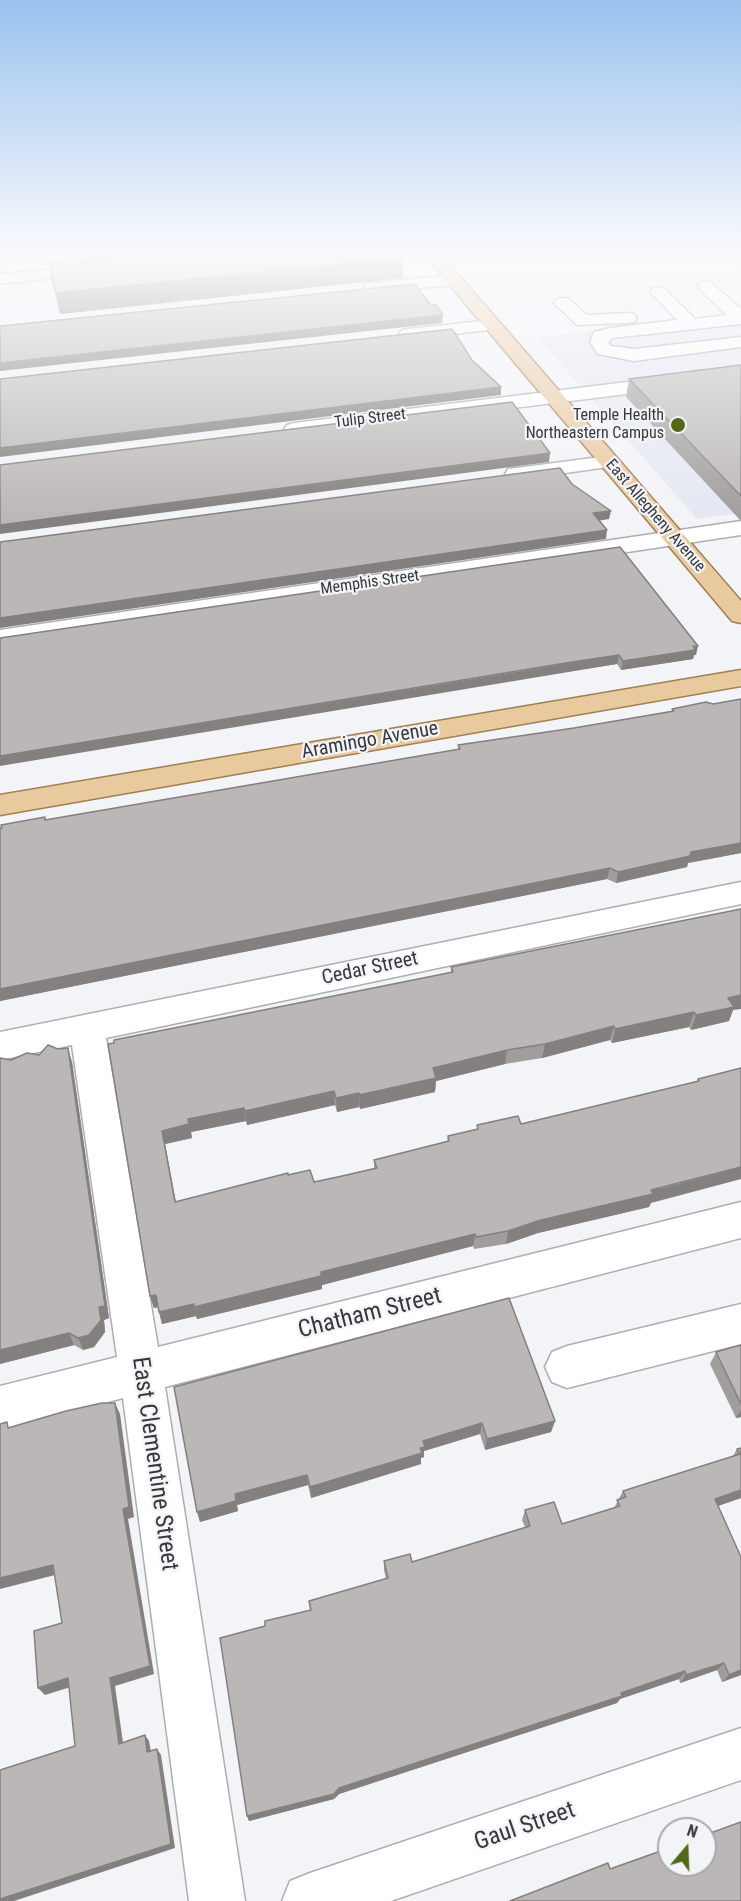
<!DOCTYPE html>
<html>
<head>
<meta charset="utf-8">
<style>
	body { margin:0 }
	#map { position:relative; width:741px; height:1901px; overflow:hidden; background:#f3f4f8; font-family:"Roboto Condensed",sans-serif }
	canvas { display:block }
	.north { position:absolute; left:657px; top:1817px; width:60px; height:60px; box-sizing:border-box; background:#f3f4f8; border:2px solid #a8a9ac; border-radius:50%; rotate:19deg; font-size:16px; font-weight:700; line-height:24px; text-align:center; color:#373839 }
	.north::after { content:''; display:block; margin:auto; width:21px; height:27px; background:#516919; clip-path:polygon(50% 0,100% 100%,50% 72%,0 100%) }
</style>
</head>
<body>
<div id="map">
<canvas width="741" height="1901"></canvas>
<div class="north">N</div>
</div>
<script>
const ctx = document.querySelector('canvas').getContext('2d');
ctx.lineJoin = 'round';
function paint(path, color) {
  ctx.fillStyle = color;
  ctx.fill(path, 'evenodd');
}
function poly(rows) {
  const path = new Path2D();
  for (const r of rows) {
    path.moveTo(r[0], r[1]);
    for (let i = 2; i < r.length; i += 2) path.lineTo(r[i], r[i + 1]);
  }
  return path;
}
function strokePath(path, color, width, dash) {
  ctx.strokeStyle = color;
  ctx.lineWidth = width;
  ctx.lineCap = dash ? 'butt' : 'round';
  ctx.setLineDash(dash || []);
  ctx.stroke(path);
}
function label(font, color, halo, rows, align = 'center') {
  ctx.font = font + ' "Roboto Condensed",sans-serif';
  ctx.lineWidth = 4.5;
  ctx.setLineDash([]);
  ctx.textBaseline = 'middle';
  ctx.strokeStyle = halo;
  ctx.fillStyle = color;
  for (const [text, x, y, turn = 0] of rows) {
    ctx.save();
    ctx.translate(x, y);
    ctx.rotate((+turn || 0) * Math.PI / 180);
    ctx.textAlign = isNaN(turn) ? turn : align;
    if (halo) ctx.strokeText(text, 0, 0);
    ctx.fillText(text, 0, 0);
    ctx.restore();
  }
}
paint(poly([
	[741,314,741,513,697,519,537,337]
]), '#e5e8f3');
const minor = poly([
	[96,265,104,270,102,273,0,284,0,274,96,265],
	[454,275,460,276,462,280,460,284,372,293,366,292,364,288,366,284,372,283,454,275],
	[704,281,710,282,741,309,741,324,612,338,608,342,611,346,634,349,741,337,741,347,634,361,598,354,590,342,594,332,610,328,677,320,650,292,652,288,658,287,664,288,695,319,727,315,696,286,704,281],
	[563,298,569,299,587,315,628,313,634,314,637,318,634,322,628,323,577,325,554,303,557,299,563,298],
	[492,320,498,321,501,325,498,329,408,339,402,338,399,334,402,330,408,329,492,320],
	[741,368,741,380,294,435,287,433,284,429,287,425,294,423,741,368],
	[608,456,615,458,619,462,615,466,516,480,508,479,505,474,508,469,516,468,608,456],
	[741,521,741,535,0,646,0,630,741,521],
	[741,882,741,904,106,1038,158,1347,741,1202,741,1238,165,1387,245,1901,189,1901,123,1398,0,1430,0,1386,117,1357,72,1045,0,1060,0,1032,741,882],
	[741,1304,741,1344,567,1388,552,1382,545,1367,552,1352,567,1346,741,1304],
	[741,1728,741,1780,391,1901,282,1901,290,1881,310,1873,741,1728]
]);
const major = poly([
	[421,251,438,251,741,601,741,623,732,621,421,251],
	[741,670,741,686,0,815,0,795,741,670]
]);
strokePath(minor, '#adaeb2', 3);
strokePath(major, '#a27f50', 3);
paint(minor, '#fff');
paint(major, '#e9c99e');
paint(poly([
	[403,258,403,278,60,314,52,281,49,261],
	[741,365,741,521,626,397,629,379],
	[0,638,696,655,694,655,693,659,621,670,617,664,570,671],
	[741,699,741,853,688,863,687,867,616,883,607,879,0,1001,0,828,45,817,46,820,458,749,458,745,574,728,672,711,672,709,713,704],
	[451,967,733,1010,729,1021,691,1030,689,1027,612,1043,610,1040,542,1058,505,1064,436,1081,435,1092,360,1109,359,1107,337,1112,335,1105,247,1125,246,1121,191,1132,192,1138,165,1144,176,1202,288,1175,314,1182,374,1168,374,1160,447,1142,448,1136,477,1129,477,1125,521,1124,697,1081,698,1079,741,1068,651,1203,649,1207,538,1233,506,1244,474,1249,473,1246,322,1285,322,1289,197,1319,196,1316,162,1324,158,1307,154,1308,150,1296,114,1043,451,972],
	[11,1060,72,1062,109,1318,104,1320,105,1332,94,1347,83,1350,74,1345,0,1364],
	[741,1345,741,1417,736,1418,710,1364,716,1352],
	[174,1387,555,1421,551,1432,485,1450,480,1434,424,1451,424,1457,421,1458,421,1464,311,1498,308,1485,237,1505,238,1511,200,1522],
	[741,1448,741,1498,718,1506,741,1675,722,1682,717,1670,680,1683,679,1679,620,1699,617,1703,339,1794,334,1799,249,1821,247,1816,265,1626,310,1610,309,1601,386,1579,384,1570,384,1561,412,1562,525,1527,522,1520,525,1510,562,1524,614,1508,623,1491,733,1456,737,1449]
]), '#a19d9d');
paint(poly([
	[403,258,403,278,60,314,56,293],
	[443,315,442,323,0,371,0,363],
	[501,387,501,395,0,457,0,448],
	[550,453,549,462,0,534,0,525],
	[611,511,609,519,592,522,593,513],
	[607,530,606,539,0,628,0,618],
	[698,646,696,655,694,655,693,659,621,670,623,661],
	[619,655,617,664,0,766,0,756],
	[741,843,741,853,688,863,687,867,616,883,618,872,691,852],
	[610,868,607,879,0,1001,0,989],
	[741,995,741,1009,733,1010,729,1021,691,1030,696,1015,728,998],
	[694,1012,689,1027,612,1043,615,1029],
	[614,1026,610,1040,542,1058,545,1044],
	[68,1048,72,1062,109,1318,104,1320,105,1332,94,1347,83,1350,78,1338],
	[507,1050,505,1064,436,1081,435,1092,360,1109,359,1095,433,1068],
	[334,1091,335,1105,247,1125,245,1111],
	[359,1093,359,1107,337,1112,336,1098],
	[244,1108,246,1121,191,1132,192,1138,165,1144,178,1215,162,1131,188,1119],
	[741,1167,741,1179,651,1203,649,1207,538,1233,506,1244,508,1231,541,1220],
	[475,1234,473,1246,322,1285,322,1289,197,1319,194,1307,321,1272],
	[156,1295,160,1307,154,1308,150,1296],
	[194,1304,196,1316,162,1324,159,1312],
	[69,1333,74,1345,0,1364,0,1350],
	[115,1403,120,1414,134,1517,128,1519,154,1674,115,1686,124,1750,119,1744,110,1678,123,1509],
	[741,1410,741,1417,736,1418],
	[555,1421,551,1432,485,1450,487,1439],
	[482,1423,480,1434,424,1451,424,1457,421,1458,421,1464,311,1498,310,1487,423,1441],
	[307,1475,308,1485,237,1505,238,1511,200,1522,197,1512,235,1494],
	[741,1490,741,1498,709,1509,715,1499],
	[53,1565,59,1574,0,1589,0,1578],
	[724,1663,717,1670,680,1683,686,1675],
	[741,1670,741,1675,722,1682,729,1675],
	[685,1671,679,1679,620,1699,617,1703,339,1794,334,1799,249,1821,247,1816,339,1788],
	[68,1678,74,1686,45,1695,38,1688],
	[145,1735,149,1741,152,1758,147,1752],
	[157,1749,161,1755,175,1848,14,1901,0,1901,0,1899]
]), '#83807f');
const building = poly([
	[161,251,397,251,403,258,56,293,49,261,161,251],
	[415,284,427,300,431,305,436,305,443,315,0,363,0,326,415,284],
	[452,329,472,360,501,387,0,448,0,379,452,329],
	[741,365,741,496,629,379,741,365],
	[512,402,550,453,0,525,0,465,512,402],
	[560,468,572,484,611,511,593,513,607,530,0,618,0,542,560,468],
	[620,547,698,646,693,646,695,650,623,661,619,655,572,662,0,756,0,638,620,547],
	[741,699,741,843,691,852,690,856,618,872,610,868,0,989,0,828,2,828,1,825,45,817,45,820,460,749,458,745,574,728,674,711,672,709,706,702,713,704,741,699],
	[741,909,741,995,728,998,734,1007,696,1015,694,1012,615,1029,614,1026,545,1044,507,1050,433,1068,436,1078,359,1095,359,1093,336,1098,334,1091,245,1111,244,1108,188,1119,189,1124,162,1131,175,1202,288,1173,288,1175,310,1170,314,1182,347,1175,377,1168,374,1160,449,1141,448,1136,478,1129,477,1125,518,1116,521,1124,699,1081,698,1079,741,1068,741,1167,651,1190,653,1194,541,1220,508,1231,476,1237,475,1234,321,1272,321,1276,194,1307,194,1304,159,1312,156,1295,150,1296,108,1044,114,1043,114,1040,453,972,451,967,741,909],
	[48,1045,58,1049,68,1048,105,1306,99,1307,101,1320,89,1335,78,1338,69,1333,0,1350,0,1058,11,1060,27,1053,39,1055,48,1045],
	[509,1298,555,1421,487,1439,482,1423,423,1441,425,1447,420,1448,422,1453,310,1487,307,1475,235,1494,236,1501,197,1512,174,1387,509,1298],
	[741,1345,741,1404,716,1352,741,1345],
	[102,1403,115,1403,129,1507,123,1509,150,1666,110,1678,119,1744,145,1735,147,1752,157,1749,171,1844,0,1899,0,1770,75,1746,68,1678,38,1688,34,1631,62,1623,53,1565,0,1578,0,1424,7,1422,8,1428,66,1411,102,1403],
	[741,1448,741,1490,715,1499,741,1557,741,1670,729,1675,724,1663,686,1675,685,1671,621,1693,622,1696,339,1788,334,1794,247,1816,220,1638,265,1626,265,1621,311,1610,309,1601,388,1578,384,1561,410,1554,412,1562,530,1526,525,1510,554,1502,562,1524,620,1506,617,1500,626,1497,623,1491,740,1454,737,1449,741,1448],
	[741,1822,741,1901,510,1901,608,1863,610,1869,669,1848,669,1865,705,1865,705,1835,741,1822]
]);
paint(building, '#bbb7b6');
strokePath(building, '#83807f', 1.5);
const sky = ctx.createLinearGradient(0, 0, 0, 517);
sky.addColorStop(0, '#9ac2ee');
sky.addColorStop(0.49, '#fafafc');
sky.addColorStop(1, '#fafafc00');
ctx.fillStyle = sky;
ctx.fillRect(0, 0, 741, 517);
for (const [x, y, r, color] of [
	[678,425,8,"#516919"]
]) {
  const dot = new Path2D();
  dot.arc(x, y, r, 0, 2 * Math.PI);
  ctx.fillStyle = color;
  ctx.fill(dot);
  strokePath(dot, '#f3f4f8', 2);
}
label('16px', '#373839', '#f3f4f8', [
	["Temple Health",664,416],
	["Northeastern Campus",664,434]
], 'right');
label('16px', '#373839', '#f3f4f8', [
	["Tulip Street",370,419,-7],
	["East Allegheny Avenue",655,516,49],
	["Memphis Street",370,583,-8]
]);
label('20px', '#373839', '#f3f4f8', [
	["Aramingo Avenue",370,741,-10],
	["Cedar Street",370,969,-12]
]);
label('24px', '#373839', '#f3f4f8', [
	["Chatham Street",370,1314,-14],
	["East Clementine Street",154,1464,82],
	["Gaul Street",525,1827,-19]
]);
</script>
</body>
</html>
